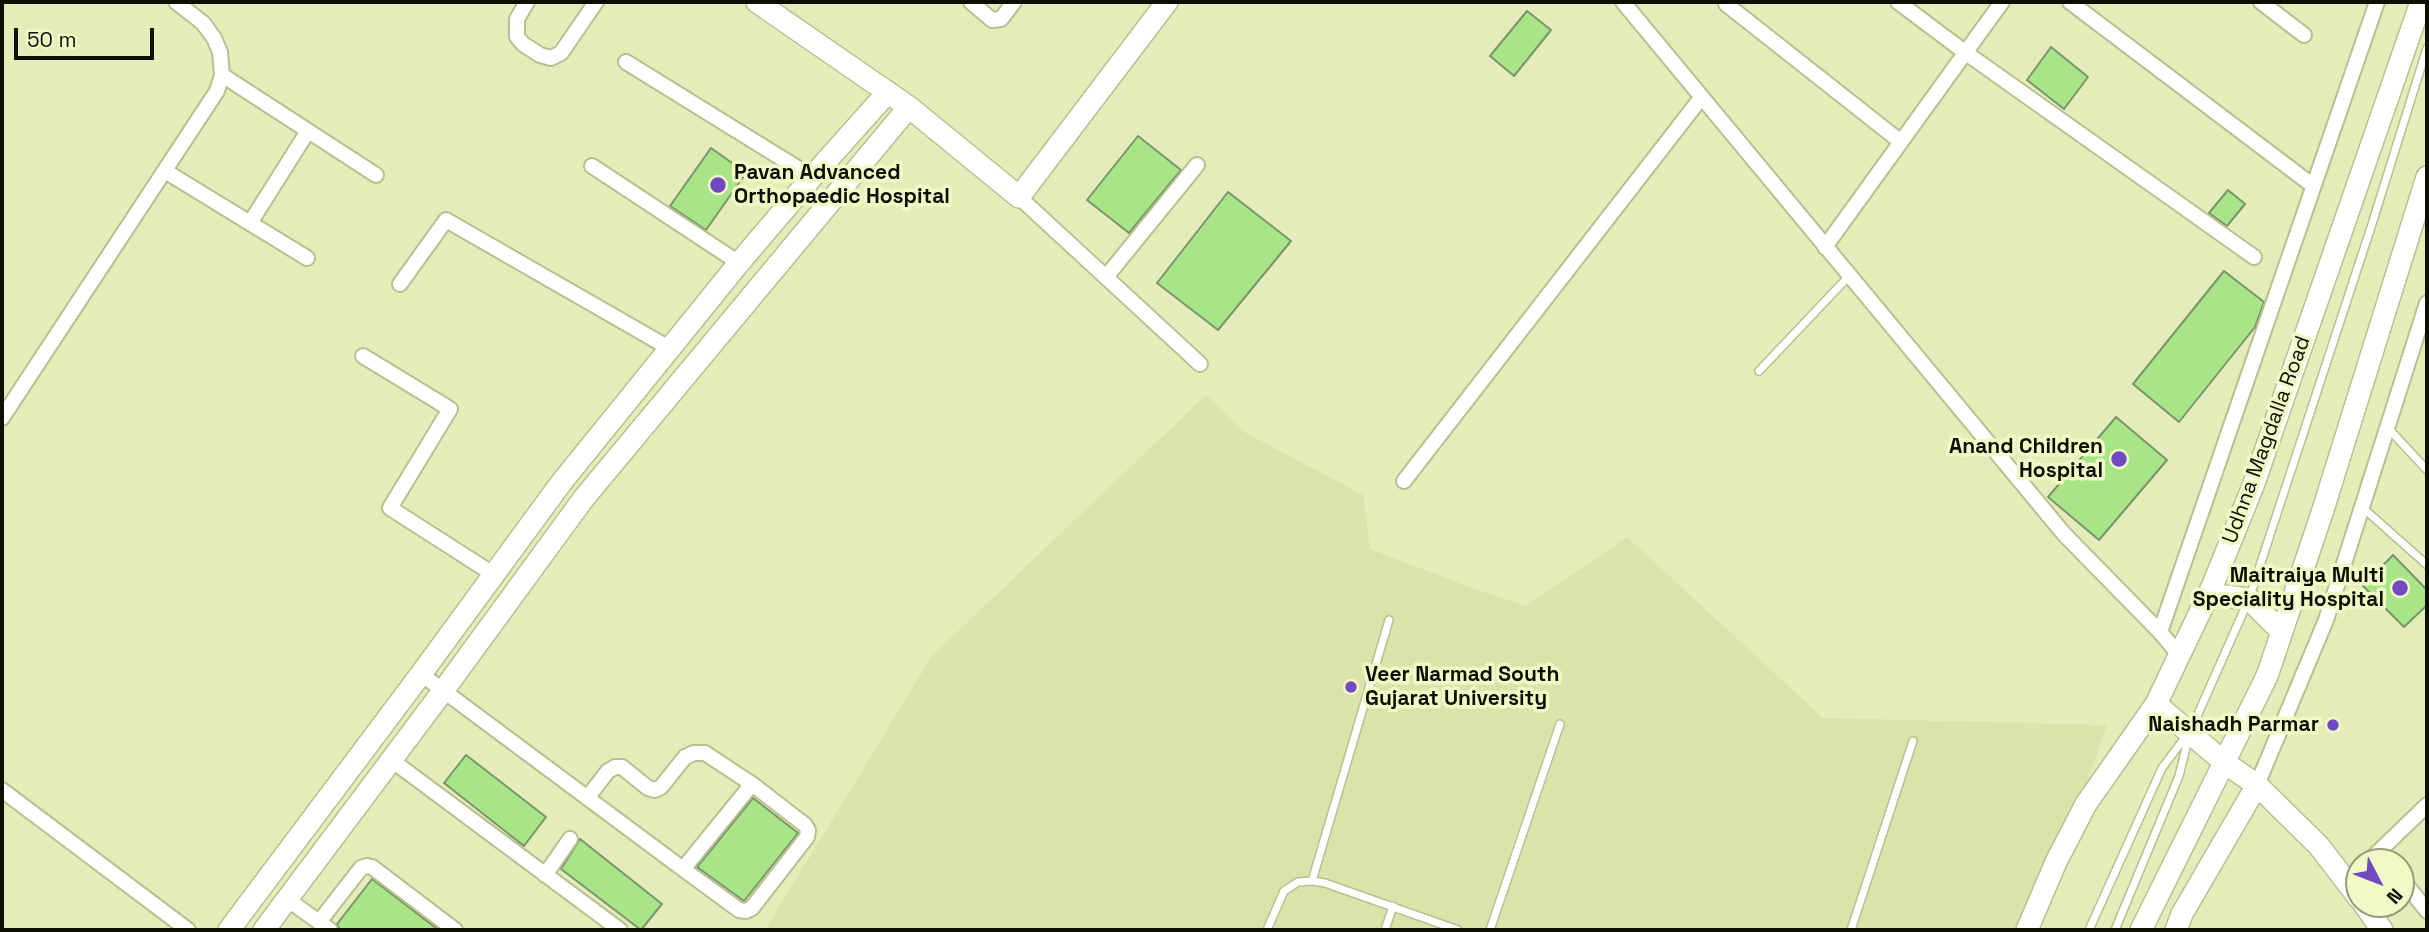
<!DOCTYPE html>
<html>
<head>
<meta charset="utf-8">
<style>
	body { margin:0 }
	#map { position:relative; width:2429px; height:932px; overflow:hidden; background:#e4ecba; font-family:"Space Grotesk",sans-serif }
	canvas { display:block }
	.frame { position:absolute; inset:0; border:4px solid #0d0f01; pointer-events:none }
	.north { position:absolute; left:2345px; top:848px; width:70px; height:70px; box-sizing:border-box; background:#f1f9c7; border:2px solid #969b78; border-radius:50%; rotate:132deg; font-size:19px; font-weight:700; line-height:28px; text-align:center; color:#0d0f01 }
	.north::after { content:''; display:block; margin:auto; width:24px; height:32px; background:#7349c2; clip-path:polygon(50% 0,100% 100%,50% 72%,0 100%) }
	.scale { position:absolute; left:14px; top:28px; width:140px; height:32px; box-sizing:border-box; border:4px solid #0d0f01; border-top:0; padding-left:9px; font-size:21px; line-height:24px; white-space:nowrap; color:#0d0f01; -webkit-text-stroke:5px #f1f9c7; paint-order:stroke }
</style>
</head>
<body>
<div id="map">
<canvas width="2429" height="932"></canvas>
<div class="frame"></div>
<div class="north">N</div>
<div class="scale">50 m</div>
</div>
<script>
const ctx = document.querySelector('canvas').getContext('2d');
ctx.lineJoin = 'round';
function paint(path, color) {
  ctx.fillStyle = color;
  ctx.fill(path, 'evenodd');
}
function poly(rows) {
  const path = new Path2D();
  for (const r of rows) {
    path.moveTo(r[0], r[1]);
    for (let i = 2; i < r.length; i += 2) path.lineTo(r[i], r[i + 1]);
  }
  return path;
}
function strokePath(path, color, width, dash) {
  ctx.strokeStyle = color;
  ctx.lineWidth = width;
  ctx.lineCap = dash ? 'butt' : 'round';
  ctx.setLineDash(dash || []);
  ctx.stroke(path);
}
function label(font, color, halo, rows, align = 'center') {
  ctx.font = font + ' "Space Grotesk",sans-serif';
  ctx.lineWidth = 7;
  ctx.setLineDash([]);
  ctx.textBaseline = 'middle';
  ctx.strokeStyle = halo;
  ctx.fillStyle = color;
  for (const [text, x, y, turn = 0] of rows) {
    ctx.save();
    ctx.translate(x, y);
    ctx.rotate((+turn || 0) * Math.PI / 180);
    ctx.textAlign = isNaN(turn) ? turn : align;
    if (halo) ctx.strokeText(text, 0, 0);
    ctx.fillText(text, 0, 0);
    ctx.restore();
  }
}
paint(poly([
	[1206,395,1244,432,1363,495,1370,549,1477,590,1526,606,1627,537,1823,718,2107,725,2035,930,765,930,932,656]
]), '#dae3aa');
const building = poly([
	[1527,11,1551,30,1514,76,1490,56,1527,11],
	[2051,47,2088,77,2064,109,2027,80,2051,47],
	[1138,136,1181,170,1129,233,1087,200,1138,136],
	[711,148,746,173,706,230,670,206,711,148],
	[2228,190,2245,204,2227,226,2209,213,2228,190],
	[1228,192,1291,241,1218,330,1157,283,1228,192],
	[2224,271,2264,302,2255,327,2179,422,2133,384,2224,271],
	[2116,417,2167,460,2099,540,2048,497,2116,417],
	[2393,555,2427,590,2427,605,2404,627,2363,586,2393,555],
	[466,755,546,817,524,846,444,783,466,755],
	[753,798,798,833,744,901,697,867,753,798],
	[580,839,662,904,641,930,561,869,580,839],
	[372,879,432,925,439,930,340,930,337,924,372,879]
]);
paint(building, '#a8e587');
strokePath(building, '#7a946c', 2);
const lane = poly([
	[1759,371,1849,276],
	[2387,427,2427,470],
	[2362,507,2427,565],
	[1312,881,1389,620],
	[1267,930,1284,891,1298,882,1312,881,1325,883,1458,930],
	[1385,930,1393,906],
	[1490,930,1560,724],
	[1851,930,1913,741],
	[2089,930,2162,768,2187,735],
	[2115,930,2179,776,2190,732,2249,599,2373,221,2427,48]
]);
const street = poly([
	[527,2,517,19,517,37,523,44,540,55,551,58,561,53,596,2],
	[971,2,992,20,1001,19,1014,2],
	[1623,2,2064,534,2160,632],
	[1898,2,1966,53,2254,257],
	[2070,2,2312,185],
	[2261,2,2304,35],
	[1726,4,1901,142],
	[626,62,812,177],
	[222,75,376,175],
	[592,166,739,263],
	[165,171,307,258],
	[1019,197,1200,364],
	[250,223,308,131],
	[1825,247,2002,2],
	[1106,277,1197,165],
	[400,284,446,220,669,348],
	[363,356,450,409,390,508,493,574],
	[2,418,217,91,222,75,220,52,214,38,203,23,176,2],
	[1404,481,1701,98],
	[2180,656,2160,632,2377,2],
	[421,674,683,869,739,910,746,911,752,908,807,837,808,830,805,825,752,784,705,753,694,753,685,757,661,787,655,790,648,788,622,767,615,767,608,771,587,798],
	[390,759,620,930],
	[2257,785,2326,620,2427,303],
	[2,790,188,930],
	[2368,862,2427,805],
	[683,869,752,784],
	[545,875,570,839],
	[2405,883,2427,911],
	[287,899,330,930],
	[319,922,361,868,367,866,372,867,455,930]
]);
const secondary = poly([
	[757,2,909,107,1019,197,1167,2],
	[2208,594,2249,599,2282,632],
	[2156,704,2225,763,2257,785,2319,846,2359,898],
	[2364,904,2382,930],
	[229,930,421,674,561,483,739,263,812,177,888,92],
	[264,930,443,691,584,498,909,107],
	[2027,930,2056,862,2086,804,2156,704,2212,587,2253,486,2421,2],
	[2141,930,2267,676,2322,513,2427,177],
	[2176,930,2182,914,2257,785]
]);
strokePath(lane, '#b8c08f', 10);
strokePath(street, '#b8c08f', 18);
strokePath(secondary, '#b8c08f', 24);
strokePath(lane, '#fff', 7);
strokePath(street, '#fff', 14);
strokePath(secondary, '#fff', 21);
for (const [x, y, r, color] of [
	[718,185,9,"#7349c2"],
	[2119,459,9,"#7349c2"],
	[2400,588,9,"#7349c2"],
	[1351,687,7,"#7349c2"],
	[2333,725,7,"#7349c2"]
]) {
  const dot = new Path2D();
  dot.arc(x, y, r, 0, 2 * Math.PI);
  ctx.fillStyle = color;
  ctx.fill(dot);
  strokePath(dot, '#f1f9c7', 2.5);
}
label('bold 21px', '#0d0f01', '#f1f9c7', [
	["Pavan Advanced",734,173,"left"],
	["Orthopaedic Hospital",734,197,"left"],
	["Anand Children",2103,447],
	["Hospital",2103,471],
	["Maitraiya Multi",2384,576],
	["Speciality Hospital",2384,600],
	["Veer Narmad South",1365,675,"left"],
	["Gujarat University",1365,699,"left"],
	["Naishadh Parmar",2319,725]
], 'right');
label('21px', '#0d0f01', '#f1f9c7', [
	["Udhna Magdalla Road",2267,440,-70]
]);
</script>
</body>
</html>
